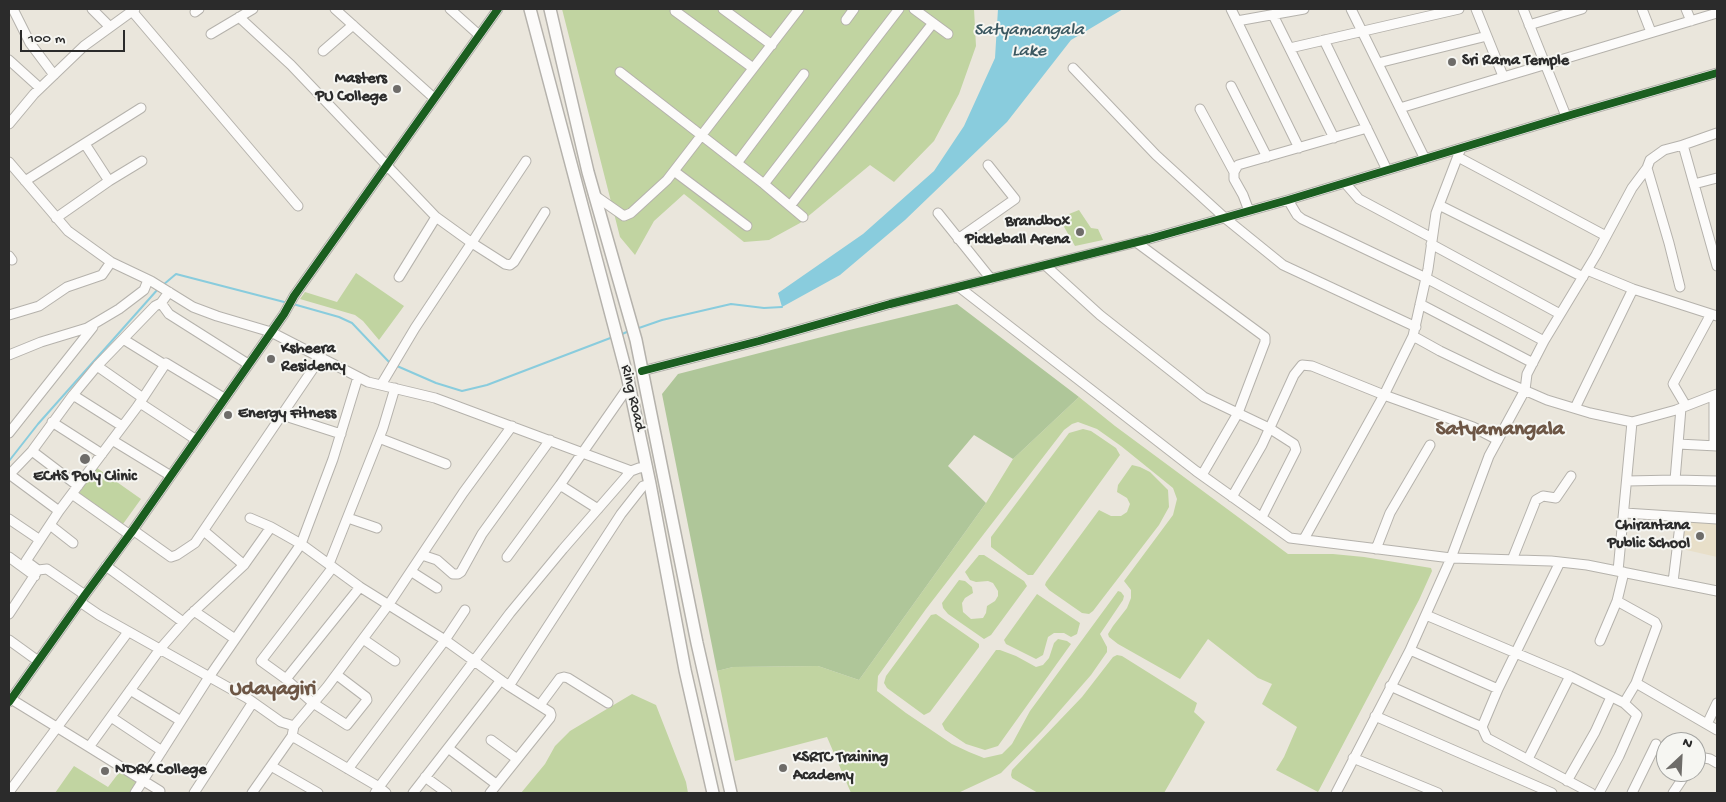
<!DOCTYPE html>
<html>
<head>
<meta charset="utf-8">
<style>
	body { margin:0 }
	#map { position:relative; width:1726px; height:802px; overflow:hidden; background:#eae6dc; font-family:"Gochi Hand",sans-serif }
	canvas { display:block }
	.frame { position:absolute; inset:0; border:10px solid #2b2b2b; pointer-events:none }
	.north { position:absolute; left:1656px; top:732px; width:50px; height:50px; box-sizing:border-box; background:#f6f6f2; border:1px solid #a5a5a2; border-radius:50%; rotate:25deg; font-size:14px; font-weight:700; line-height:20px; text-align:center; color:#2b2b2b }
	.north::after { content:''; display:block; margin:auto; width:18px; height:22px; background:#6e6c69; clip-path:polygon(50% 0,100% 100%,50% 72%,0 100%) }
	.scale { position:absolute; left:20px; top:30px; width:105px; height:22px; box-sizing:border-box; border:2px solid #2b2b2b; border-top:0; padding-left:6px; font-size:15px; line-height:18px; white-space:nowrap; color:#2b2b2b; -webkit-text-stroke:4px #f6f6f2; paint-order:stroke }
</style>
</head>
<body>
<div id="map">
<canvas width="1726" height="802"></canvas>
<div class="frame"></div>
<div class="north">N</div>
<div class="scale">100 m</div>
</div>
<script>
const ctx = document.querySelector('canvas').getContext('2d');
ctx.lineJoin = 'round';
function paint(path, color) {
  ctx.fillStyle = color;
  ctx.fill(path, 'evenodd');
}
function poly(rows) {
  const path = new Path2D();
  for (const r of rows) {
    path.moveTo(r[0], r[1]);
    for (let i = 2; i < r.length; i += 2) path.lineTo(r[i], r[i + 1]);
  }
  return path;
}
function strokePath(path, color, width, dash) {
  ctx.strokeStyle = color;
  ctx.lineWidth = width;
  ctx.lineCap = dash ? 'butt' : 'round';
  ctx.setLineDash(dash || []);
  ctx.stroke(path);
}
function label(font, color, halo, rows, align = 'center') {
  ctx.font = font + ' "Gochi Hand",sans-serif';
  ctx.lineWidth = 4;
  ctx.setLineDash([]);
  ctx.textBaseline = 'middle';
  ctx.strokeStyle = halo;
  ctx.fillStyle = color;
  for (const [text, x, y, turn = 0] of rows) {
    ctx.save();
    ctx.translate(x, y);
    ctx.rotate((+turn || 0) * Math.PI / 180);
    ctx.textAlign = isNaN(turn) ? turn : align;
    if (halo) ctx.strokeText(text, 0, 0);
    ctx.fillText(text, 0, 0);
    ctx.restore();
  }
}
paint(poly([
	[1684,521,1717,523,1717,557,1682,549]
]), '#e8dfc9');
paint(poly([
	[562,9,974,9,976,46,959,94,934,141,894,182,870,165,800,223,769,240,744,242,684,194,654,221,635,255,620,237],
	[1079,210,1091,228,1098,229,1103,240,1075,246,1059,218],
	[356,273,404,306,379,340,363,321,355,315,300,299,305,292,337,302],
	[1079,397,1115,426,1288,554,1333,554,1364,557,1431,568,1432,571,1419,600,1318,792,1276,770,1284,757,1297,727,1262,704,1272,684,1258,678,1208,639,1180,679,1118,644,1109,637,1108,634,1113,626,1127,608,1131,598,1131,590,1124,581,1173,515,1177,499,1173,488,1121,446,1097,429,1078,422,1072,424,1064,430,926,609,878,676,877,691,906,713,952,744,969,752,984,758,1002,754,1012,744,1030,711,1118,591,1121,592,1124,596,1123,600,1100,634,1107,647,1107,652,1091,675,1042,731,1001,773,958,793,851,793,827,737,735,761,717,671,733,667,818,666,859,680,986,503,1013,459],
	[1083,429,1091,431,1116,448,1120,455,1033,575,1028,575,991,547,991,537,1069,433],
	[1132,465,1140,467,1150,472,1168,490,1169,507,1159,525,1093,611,1089,614,1082,613,1049,590,1045,585,1046,582,1099,510,1111,516,1121,516,1127,512,1130,504,1127,498,1117,492,1118,485],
	[97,468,141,499,123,524,79,493],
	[979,555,984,555,1024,581,1027,586,991,635,984,639,948,614,943,608,942,603,959,580,965,581,972,587,973,593,965,598,962,603,963,612,971,619,983,618,986,613,987,606,995,601,998,596,998,591,993,583,988,581,976,582,970,580,965,572],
	[1037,594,1080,623,1077,634,1071,637,1064,633,1054,633,1048,637,1043,655,1036,659,1006,644,1004,640],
	[936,614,979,644,979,647,930,712,924,715,887,688,884,683,886,676,931,615],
	[1058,639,1067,641,1071,644,998,746,985,750,966,744,945,730,942,724,996,650,1000,650,1016,656,1036,667,1043,665,1049,658,1054,643],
	[1117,655,1122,656,1197,703,1194,712,1205,722,1164,793,1038,793,1012,778,1011,775,1012,770,1082,697,1113,657],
	[632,694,656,705,686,782,688,793,521,793,545,764,555,746,570,731],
	[74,766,108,787,121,770,140,782,133,793,55,793]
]), '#c1d4a1');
paint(poly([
	[957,304,1079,397,1013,459,974,435,948,466,986,503,859,680,818,666,733,667,717,671,662,394,678,374,845,331]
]), '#afc699');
paint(poly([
	[998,9,1123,9,1071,40,1007,122,905,220,840,275,782,307,778,293,863,234,934,171,964,126,995,58]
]), '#89ccdd');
strokePath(poly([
	[163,285,176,274,288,303],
	[293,304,339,317,352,323,390,363],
	[636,329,662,320,731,304,764,308,782,307],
	[620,335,629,331],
	[397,366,436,383,462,391,487,385,613,337],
	[9,461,38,424,158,289]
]), '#89ccdd', 2);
const minor = poly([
	[13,9,30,43,54,75],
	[92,9,110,27],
	[335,9,434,98],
	[450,9,479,35],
	[723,9,772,45],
	[914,9,948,34],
	[1231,9,1299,148],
	[1351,9,1425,159],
	[1476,9,1503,76],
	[1523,9,1566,116],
	[1642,9,1651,32],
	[1686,9,1691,21],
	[132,11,298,206],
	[675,11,753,68],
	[195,12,199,9],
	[1273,15,1334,138],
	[239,17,291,65,436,217,472,243,505,264,510,265,514,262,545,212],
	[846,20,854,9],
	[1237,21,1304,9],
	[1529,25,1582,9],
	[211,34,253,9],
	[1324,40,1387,170],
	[1290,48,1459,9],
	[323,51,353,25],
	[9,60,40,88],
	[1378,63,1487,36],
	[1073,68,1156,155,1225,218,1283,265,1416,327],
	[620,72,764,184,803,217],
	[1231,86,1267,157],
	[1400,108,1717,13],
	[1200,109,1234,172],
	[9,124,34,94,84,46,135,9],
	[1717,133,1683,145,1717,266],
	[1683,145,1664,150,1650,160,1647,168,1632,188,1596,255,1544,341,1527,374,1525,390,1489,456,1451,558,1551,561,1587,565,1717,591],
	[1461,148,1436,213,1428,269,1413,336,1440,351,1492,376,1547,400,1590,413,1632,422,1676,410,1717,394],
	[1458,157,1606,236],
	[9,162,68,231,111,262,151,281,193,307,217,316,271,332,368,382,435,398,631,471],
	[737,163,804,74],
	[1647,168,1669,243,1680,287],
	[674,171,747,226],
	[25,181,141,108],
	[109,181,142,161],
	[1345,183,1359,199,1432,238],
	[764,184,899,9],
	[1694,184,1717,178],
	[594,195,624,216,631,213,667,180,799,9],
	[1288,200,1297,215,1302,219,1426,278,1544,341],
	[1439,205,1583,277],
	[790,206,933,23],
	[1249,211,1243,195,1234,179,1234,172,1238,165,1367,128],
	[938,213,991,279],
	[56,218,109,181,85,144],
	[958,239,1015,199,988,165],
	[1136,242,1265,337,1265,342,1238,413,1202,475],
	[1431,244,1560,314],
	[9,256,12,260],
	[1045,265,1100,315,1204,397,1269,428,1294,444,1296,450,1262,517],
	[1587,270,1633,289,1717,316],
	[399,277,436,217],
	[959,287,1196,471,1290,538,1451,558,1410,650,1336,793],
	[161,303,169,314,248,364],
	[1420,304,1533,363],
	[9,315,39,306,67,287,102,275,111,262],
	[123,339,165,365],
	[9,355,41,342,87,328,119,309,144,290,148,280],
	[97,366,143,398],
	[642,371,759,341,890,304,1149,239,1288,200,1574,114,1717,73],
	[358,377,333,459,301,544,360,587,445,640,509,686],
	[381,385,415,328,526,161],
	[73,395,122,426],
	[140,403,195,439],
	[1686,406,1673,384,1711,314],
	[1575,408,1633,289],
	[1681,408,1675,480,1717,481],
	[282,415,341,434],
	[52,422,102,454],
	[9,433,93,327],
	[379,438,446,464],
	[112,440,171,476],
	[1678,444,1717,446],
	[1714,446,1714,396],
	[32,451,78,486],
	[9,474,59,511],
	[9,475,32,451,73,395,97,366,155,306,161,303,169,292],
	[1627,481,1675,480],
	[560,485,598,509],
	[72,494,130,535],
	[1232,497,1262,445,1294,375,1302,365,1312,366,1384,395,1413,336],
	[1625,513,1717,519],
	[250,518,271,527],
	[348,518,377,528],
	[9,519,40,540],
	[50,525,73,543],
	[133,530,171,557,177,555,195,543,321,357],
	[204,531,244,565],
	[1304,539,1384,395,1473,427,1498,440],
	[1376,549,1390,513,1430,445],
	[422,555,437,560,453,574,458,574,461,572,482,534,550,440],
	[9,557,35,576],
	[507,557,560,485,629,386],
	[1512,560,1536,500,1543,496,1556,498,1571,476],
	[329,564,383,428,395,388],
	[106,566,183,622],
	[38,570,26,561,59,511,137,407,166,363,224,398],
	[1618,571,1632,422],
	[412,572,437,588],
	[1673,582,1681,517],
	[1617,601,1655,622,1657,626,1636,683,1624,703],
	[80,602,99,615,247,698,281,722,294,726],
	[194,611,235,639],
	[9,614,38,570,47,569,85,595],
	[1426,615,1570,676,1624,703,1637,715,1619,756,1599,793],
	[363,639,395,661],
	[9,640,38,661],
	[1600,641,1617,601,1624,572],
	[1410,650,1498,689],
	[337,675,366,697,367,700,347,725,313,703,286,679,360,587],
	[286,679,261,661,333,567],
	[1636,683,1717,730],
	[1390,686,1482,727,1487,738,1591,793],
	[130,690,181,721],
	[11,699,89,747,160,649,188,617,244,565,271,527,301,544,209,677,135,793],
	[9,702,85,595,133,530,284,314,294,296,498,9],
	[540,705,560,678,564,677,568,678,608,703],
	[1375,716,1552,793],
	[111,717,162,751],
	[1707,724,1717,703],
	[1482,727,1498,689,1560,562],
	[292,736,294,726,327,687,389,604,463,493,512,426],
	[491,740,517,759],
	[89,747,160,791],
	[448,748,496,784],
	[1353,758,1438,793],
	[1528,759,1570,676],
	[1696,760,1699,757,1710,759,1717,763],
	[271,766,318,793],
	[348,769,445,640,465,610],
	[425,777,447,793],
	[1567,781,1595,732,1611,697],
	[9,792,128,632],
	[194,793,253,702],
	[252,793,292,736,379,787,510,613,563,549,631,471,639,468,647,467],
	[375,793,379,787,386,793],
	[413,793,501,680],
	[490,793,550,718,551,715,550,712,509,686,621,514,643,486,650,484],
	[1632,793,1656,744],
	[1673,793,1687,772]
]);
const major = poly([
	[530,9,627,375,650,484,685,670,713,793],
	[550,9,588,172,636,340,697,643,731,793]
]);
strokePath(minor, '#b5b2ac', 11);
strokePath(major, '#b5b2ac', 14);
strokePath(minor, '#fcfbfa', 9);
strokePath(major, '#fcfbfa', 11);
strokePath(poly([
	[642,371,759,341,890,304,1149,239,1288,200,1574,114,1717,73],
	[9,702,85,595,133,530,284,314,294,296,498,9]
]), '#1b5e20', 8);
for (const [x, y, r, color] of [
	[1452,62,5,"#6e6c69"],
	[397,89,5,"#6e6c69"],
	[1080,232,5,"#6e6c69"],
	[271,359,5,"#6e6c69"],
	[228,415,5,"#6e6c69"],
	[85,459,6,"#6e6c69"],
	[1700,536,5,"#6e6c69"],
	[783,768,5,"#6e6c69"],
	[105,771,5,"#6e6c69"]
]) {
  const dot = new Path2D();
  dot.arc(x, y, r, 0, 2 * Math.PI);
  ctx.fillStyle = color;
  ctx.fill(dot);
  strokePath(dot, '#f6f6f2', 2);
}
label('bold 16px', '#2b2b2b', '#f6f6f2', [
	["Sri Rama Temple",1462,62],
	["Masters",387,80,"right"],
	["PU College",387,98,"right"],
	["Brandbox",1070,223,"right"],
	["Pickleball Arena",1070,241,"right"],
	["Ksheera",281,350],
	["Residency",281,368],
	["Energy Fitness",238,415],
	["ECHS Poly Clinic",85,478,"center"],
	["Chirantana",1690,527,"right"],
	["Public School",1690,545,"right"],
	["KSRTC Training",793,759],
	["Academy",793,777],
	["NDRK College",115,771]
], 'left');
label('16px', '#2b2b2b', '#f6f6f2', [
	["Ring Road",632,398,77]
]);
label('italic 18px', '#3b5861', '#f6f6f2', [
	["Satyamangala",1029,31],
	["Lake",1029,52]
]);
label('bold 21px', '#6d5645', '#f6f6f2', [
	["Satyamangala",1500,431],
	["Udayagiri",273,691]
]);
</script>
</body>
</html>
